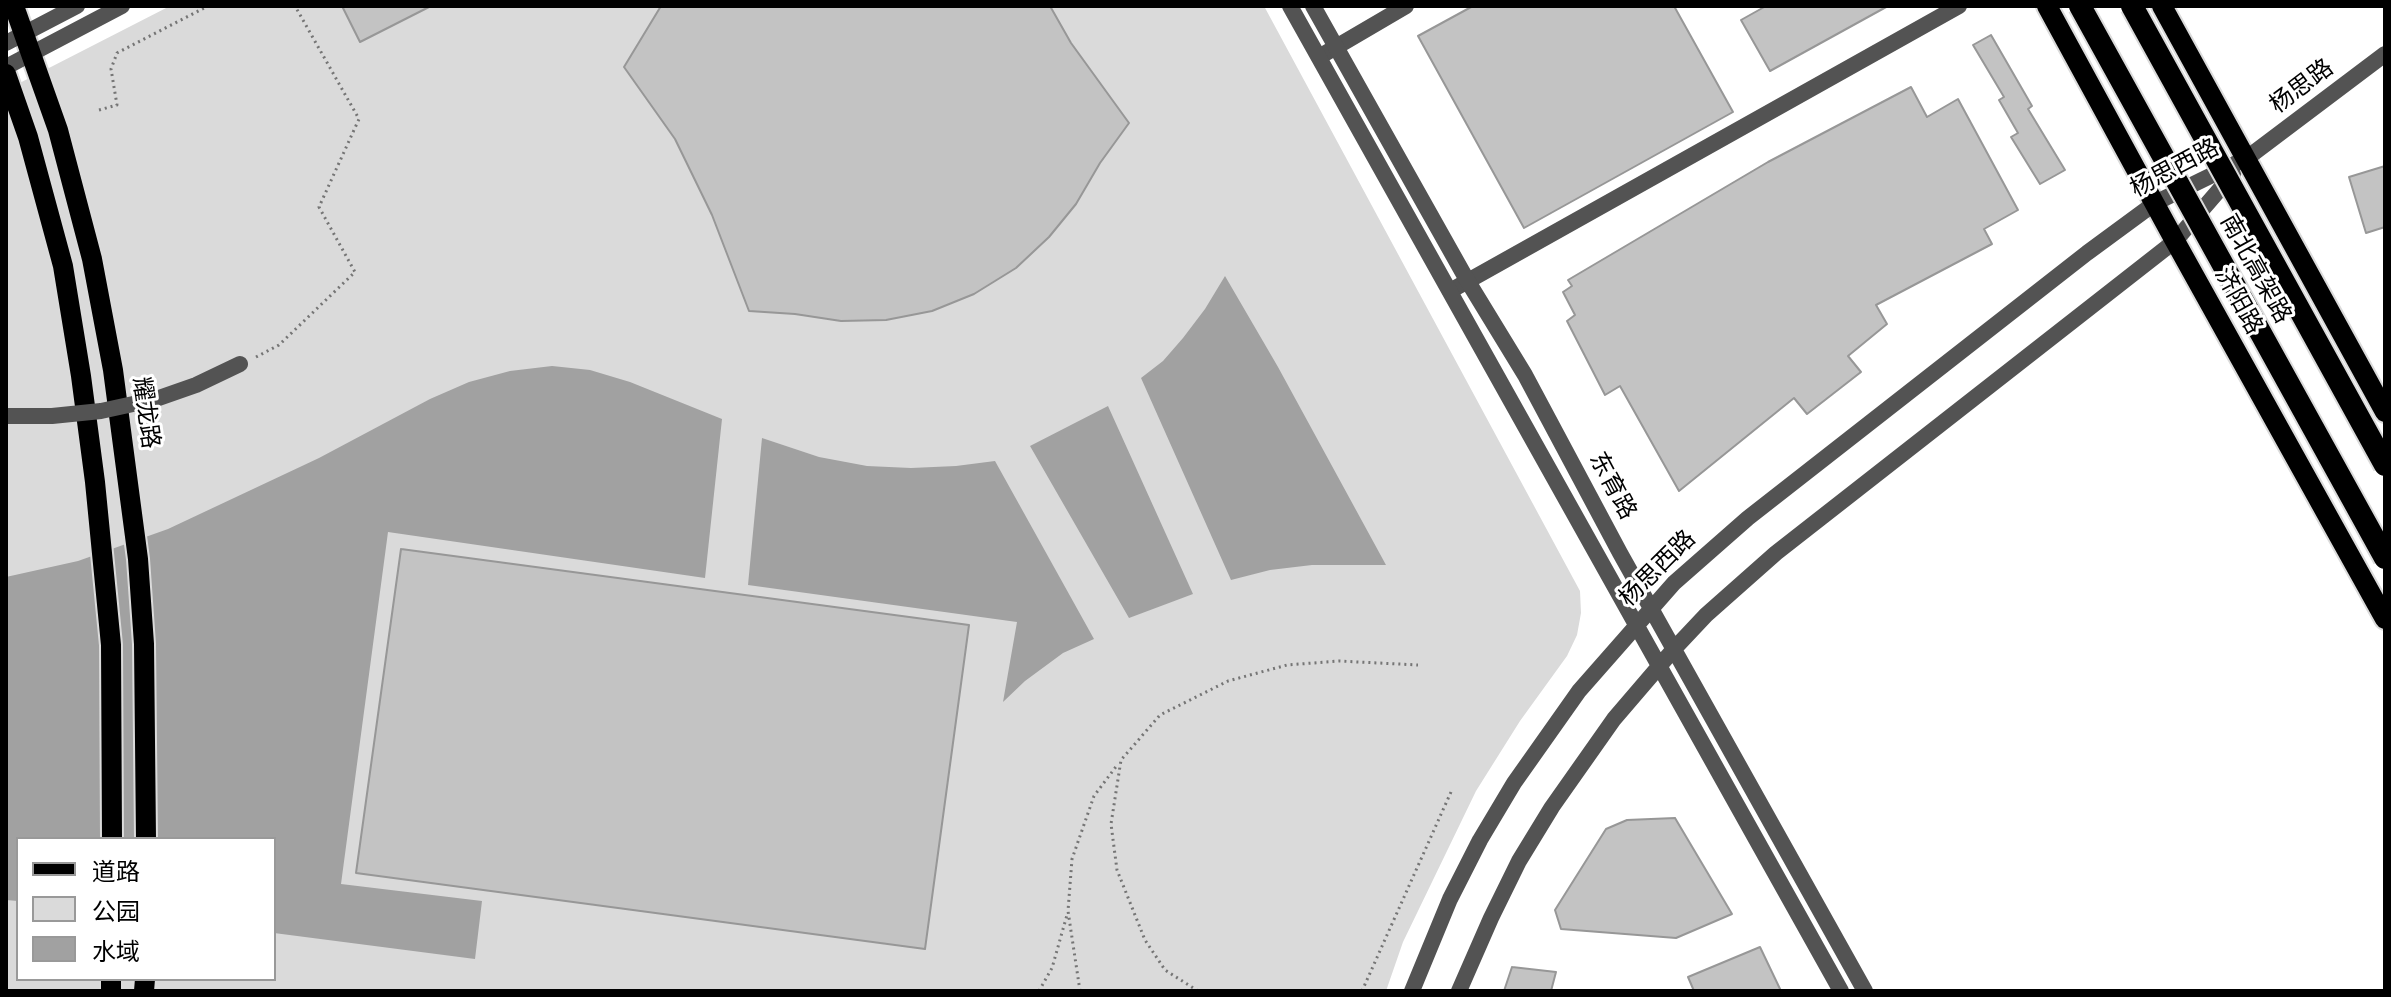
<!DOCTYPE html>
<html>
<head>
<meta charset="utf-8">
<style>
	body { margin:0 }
	#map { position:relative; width:2391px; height:997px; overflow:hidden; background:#fff; font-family:"Space Grotesk","Noto Sans SC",sans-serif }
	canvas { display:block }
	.frame { position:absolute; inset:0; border:8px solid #000; pointer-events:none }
	.legend { position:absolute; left:16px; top:837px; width:260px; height:144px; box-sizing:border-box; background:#fff; border:2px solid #999; margin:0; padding:10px 14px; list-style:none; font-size:24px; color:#000 }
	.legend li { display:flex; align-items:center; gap:16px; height:40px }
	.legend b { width:40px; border:2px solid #999 }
</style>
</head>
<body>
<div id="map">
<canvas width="2391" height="997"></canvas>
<div class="frame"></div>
<ul class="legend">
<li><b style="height:10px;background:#000"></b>道路</li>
<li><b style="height:22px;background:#dadada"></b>公园</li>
<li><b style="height:22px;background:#a1a1a1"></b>水域</li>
</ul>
</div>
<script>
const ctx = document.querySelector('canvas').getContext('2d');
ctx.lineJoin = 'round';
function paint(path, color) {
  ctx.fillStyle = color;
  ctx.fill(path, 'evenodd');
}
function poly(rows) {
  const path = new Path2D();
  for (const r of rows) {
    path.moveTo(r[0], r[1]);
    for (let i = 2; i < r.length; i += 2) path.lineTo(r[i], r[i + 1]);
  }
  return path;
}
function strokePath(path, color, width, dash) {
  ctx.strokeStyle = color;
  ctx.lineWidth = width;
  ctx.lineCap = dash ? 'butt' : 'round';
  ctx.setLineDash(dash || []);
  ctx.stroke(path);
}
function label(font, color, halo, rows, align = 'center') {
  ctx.font = font + ' "Space Grotesk","Noto Sans SC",sans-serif';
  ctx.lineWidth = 6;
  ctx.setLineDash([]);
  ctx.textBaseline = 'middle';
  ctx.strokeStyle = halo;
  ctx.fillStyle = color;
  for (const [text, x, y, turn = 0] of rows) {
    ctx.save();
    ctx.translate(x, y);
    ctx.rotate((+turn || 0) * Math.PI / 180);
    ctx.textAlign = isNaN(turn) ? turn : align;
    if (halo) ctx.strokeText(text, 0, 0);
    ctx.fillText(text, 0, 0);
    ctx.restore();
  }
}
paint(poly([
	[170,6,1264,6,1580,591,1581,613,1577,635,1567,656,1520,721,1476,791,1403,942,1386,991,6,991,6,90],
	[18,839,274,839,274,979,18,979]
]), '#dadada');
paint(poly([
	[1225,276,1278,367,1386,565,1312,565,1270,570,1231,580,1141,378,1163,361,1183,338,1205,309],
	[552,366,590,370,630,382,722,419,705,578,388,532,341,884,482,901,475,959,274,933,274,839,18,839,18,901,6,900,6,577,78,561,168,529,319,458,430,399,469,382,510,371],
	[1108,406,1193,594,1129,618,1030,446],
	[762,438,819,457,867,466,911,468,956,466,995,461,1094,639,1063,653,1025,681,1003,702,1017,622,748,585]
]), '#a1a1a1');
const building = poly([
	[342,6,431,6,360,42,342,6],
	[661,6,1050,6,1071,43,1129,123,1100,163,1076,204,1049,237,1016,268,974,294,932,311,886,320,841,321,795,314,749,311,712,215,675,139,624,67,661,6],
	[1473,6,1674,6,1733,112,1524,228,1418,36,1473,6],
	[1766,6,1888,6,1770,71,1741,20,1766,6],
	[1991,35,2032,106,2028,109,2065,170,2040,184,2011,137,2018,133,1999,100,2004,97,1973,45,1991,35],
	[1911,87,1927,117,1958,99,2018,210,1984,229,1992,244,1876,305,1887,324,1848,356,1861,372,1807,414,1794,398,1679,491,1620,386,1605,395,1567,321,1575,315,1563,292,1572,286,1568,280,1768,162,1911,87],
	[2385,166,2385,227,2366,233,2349,177,2385,166],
	[401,549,969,625,925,949,356,873,401,549],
	[1675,818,1732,914,1676,938,1561,929,1555,910,1606,829,1627,820,1675,818],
	[1760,947,1781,991,1694,991,1688,977,1760,947],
	[1512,967,1556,972,1551,991,1504,991,1512,967]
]);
paint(building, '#c3c3c3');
strokePath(building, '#979797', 2);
const primary = poly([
	[14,6,58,130,92,259,113,370,138,559,144,644,146,839],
	[2047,6,2175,241,2385,619],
	[2162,6,2385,412],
	[6,74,28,137,63,266,81,376,95,482,111,645,112,839],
	[111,991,111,979],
	[144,991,145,979]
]);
strokePath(primary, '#dbdbdb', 24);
strokePath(poly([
	[99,110,117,105,111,69,117,53,208,6],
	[256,357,279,345,355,272,319,207,359,119,295,6],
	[1039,991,1052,968,1067,915],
	[1080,991,1068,911,1072,859,1094,796,1118,764],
	[1198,991,1165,970,1145,940,1117,870,1111,824,1121,760,1160,715,1228,681,1287,665,1339,661,1418,665],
	[1362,991,1451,792]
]), '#757575', 3, [2, 4]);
strokePath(poly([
	[1319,57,1406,6],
	[1450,291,1959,6]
]), '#535353', 16);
strokePath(poly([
	[1290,6,1841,991],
	[1313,6,1467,280,1525,375,1620,553,1865,991],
	[6,43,77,6],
	[6,67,122,6],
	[1412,991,1450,899,1480,840,1514,783,1579,691,1674,583,1748,518,2087,253,2155,203,2247,158,2385,54],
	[1459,991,1491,918,1519,861,1552,807,1614,719,1674,649,1706,615,1776,553,2175,241,2233,174]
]), '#535353', 16);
strokePath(primary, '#000', 20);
const trunkBridge = poly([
	[2080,6,2385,558],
	[2132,6,2385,465]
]);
strokePath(trunkBridge, '#dbdbdb', 26, []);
strokePath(poly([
	[6,416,52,416,101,411,156,399,196,385,240,364]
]), '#535353', 16);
strokePath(trunkBridge, '#000', 22);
label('24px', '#000', '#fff', [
	["杨思路",2302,87,-37],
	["杨思西路",2175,169,-28],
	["南北高架路",2255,269,61],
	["济阳路",2238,301,61],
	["耀龙路",145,413,82],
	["东育路",1612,486,62],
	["杨思西路",1658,569,-45]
]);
</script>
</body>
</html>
